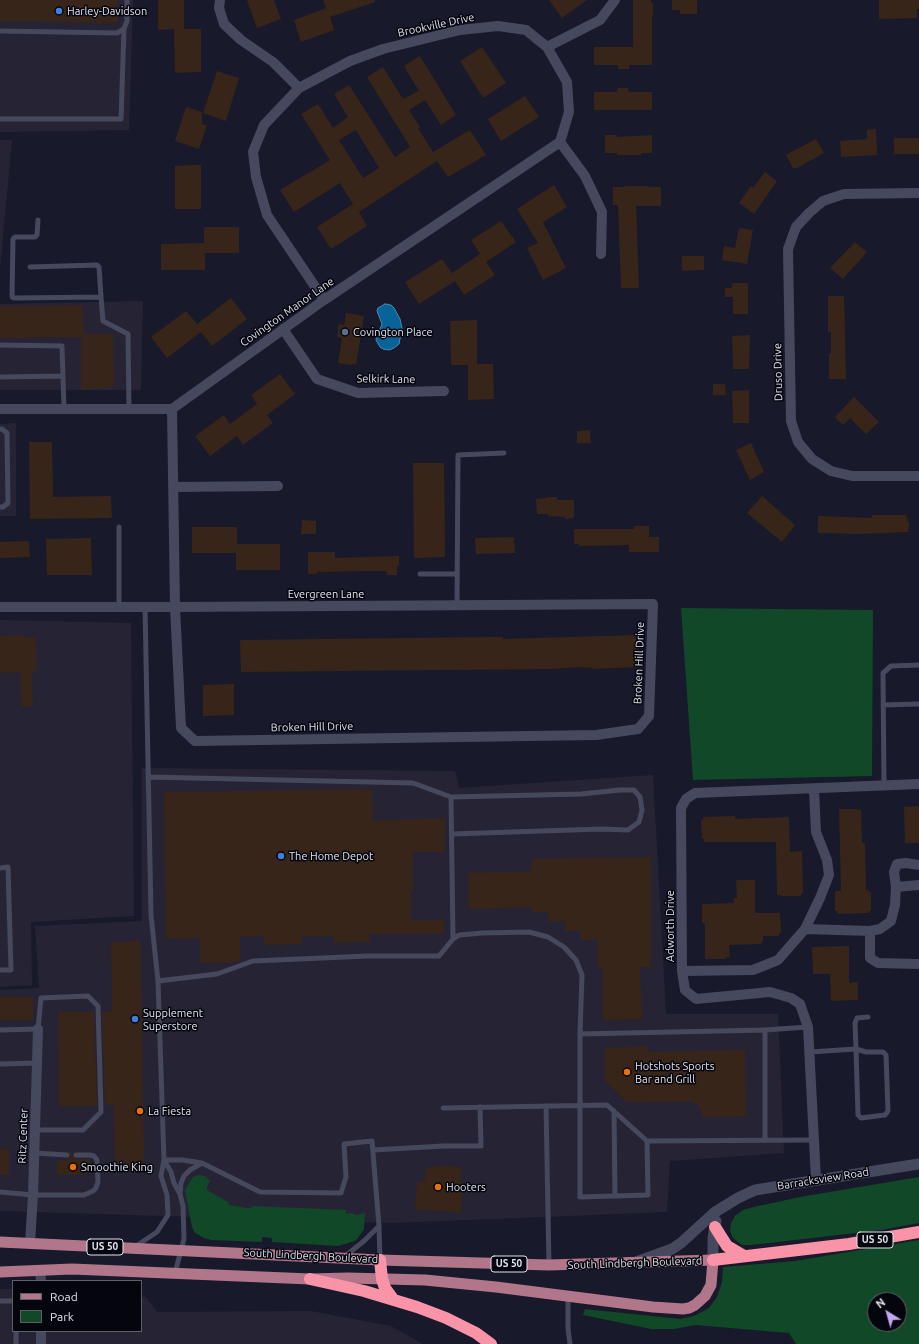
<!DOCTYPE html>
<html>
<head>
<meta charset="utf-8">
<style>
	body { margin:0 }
	#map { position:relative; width:919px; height:1344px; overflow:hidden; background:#18192b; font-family:Ubuntu,sans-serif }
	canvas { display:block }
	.legend { position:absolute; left:12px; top:1280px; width:130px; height:52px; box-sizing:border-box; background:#05060d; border:1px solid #5d5e68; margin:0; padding:5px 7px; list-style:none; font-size:12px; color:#e1e3f0 }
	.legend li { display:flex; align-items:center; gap:8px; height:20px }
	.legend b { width:20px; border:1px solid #5d5e68 }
	.north { position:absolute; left:867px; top:1292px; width:40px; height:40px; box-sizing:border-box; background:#05060d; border:1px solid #5d5e68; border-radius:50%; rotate:323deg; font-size:11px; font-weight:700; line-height:16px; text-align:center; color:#e1e3f0 }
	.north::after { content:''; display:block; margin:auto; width:14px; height:18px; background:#c2a7f2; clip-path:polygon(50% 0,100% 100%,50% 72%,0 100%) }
</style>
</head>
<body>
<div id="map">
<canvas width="919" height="1344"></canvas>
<ul class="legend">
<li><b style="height:5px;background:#b1768a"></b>Road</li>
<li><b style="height:11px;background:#114827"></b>Park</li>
</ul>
<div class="north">N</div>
</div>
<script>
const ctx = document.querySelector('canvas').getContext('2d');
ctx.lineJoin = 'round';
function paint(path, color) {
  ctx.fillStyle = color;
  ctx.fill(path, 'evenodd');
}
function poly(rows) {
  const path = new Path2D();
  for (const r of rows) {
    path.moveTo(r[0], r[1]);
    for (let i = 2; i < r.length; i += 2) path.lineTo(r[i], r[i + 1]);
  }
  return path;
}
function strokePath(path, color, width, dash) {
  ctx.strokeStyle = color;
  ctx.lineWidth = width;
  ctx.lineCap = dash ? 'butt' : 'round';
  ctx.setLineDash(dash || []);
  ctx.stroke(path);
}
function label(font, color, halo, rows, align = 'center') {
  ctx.font = font + ' Ubuntu,sans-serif';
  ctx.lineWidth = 3;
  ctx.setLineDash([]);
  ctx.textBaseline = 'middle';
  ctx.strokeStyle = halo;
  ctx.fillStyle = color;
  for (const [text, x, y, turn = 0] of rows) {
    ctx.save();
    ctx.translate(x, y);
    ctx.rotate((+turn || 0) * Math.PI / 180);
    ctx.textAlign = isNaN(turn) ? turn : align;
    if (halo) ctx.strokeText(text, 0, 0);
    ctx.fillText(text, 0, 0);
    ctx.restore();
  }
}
paint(poly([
	[0,0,133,0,129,130,0,132],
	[0,140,12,140,0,269],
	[143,301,141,390,0,390,0,304],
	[16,423,16,516,0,516,0,424],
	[0,620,131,623,134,916,31,922,32,985,0,987],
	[142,768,455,771,459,788,653,775,666,1014,778,1014,784,1153,670,1161,667,1212,393,1223,0,1211,0,990,39,988,35,926,142,921],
	[0,1289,13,1289,13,1331,141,1331,141,1297,146,1297,157,1312,311,1311,391,1326,423,1344,0,1344]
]), '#262434');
paint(poly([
	[681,608,873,610,872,776,693,780],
	[198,1175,205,1176,210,1181,207,1186,207,1190,228,1202,229,1205,248,1208,251,1208,252,1206,346,1210,346,1214,350,1213,357,1215,365,1213,364,1229,358,1238,355,1241,338,1246,272,1242,272,1238,262,1237,262,1242,211,1240,204,1238,195,1233,192,1227,185,1190,193,1177],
	[919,1177,919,1223,881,1230,752,1245,742,1245,733,1238,730,1231,731,1223,735,1216,743,1210,754,1207,800,1197],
	[919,1240,919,1344,796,1344,789,1333,695,1325,674,1329,651,1329,583,1315,585,1309,680,1319,694,1316,709,1308,717,1297,722,1282,723,1267,795,1261],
	[875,1300,899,1300,899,1324,875,1324]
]), '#114827');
const water = poly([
	[385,304,391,305,394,308,400,319,402,328,399,344,394,348,389,350,383,349,380,347,376,340,377,333,381,327,382,324,377,311,378,308,385,304]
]);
paint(water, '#086498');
strokePath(water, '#498ab2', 1);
paint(poly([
	[0,0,118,0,118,23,0,21],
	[158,0,184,0,184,29,201,29,201,72,175,73,174,29,158,30],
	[247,0,274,0,281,19,257,28],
	[323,0,375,0,375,2,330,17,334,30,301,42,294,20,326,8],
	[549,0,587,0,562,18],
	[633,0,651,0,651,3,653,3,653,15,652,15,652,65,629,65,629,69,618,69,618,65,594,65,594,47,633,47],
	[672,0,697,0,697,14,680,14,680,10,672,10],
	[879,0,919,0,919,9,917,9,917,18,879,19],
	[482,47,506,83,483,98,460,61],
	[420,56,456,115,441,125,425,100,409,110,420,127,418,128,433,152,470,130,486,155,448,177,437,161,359,212,367,226,331,249,317,227,353,204,340,183,294,212,280,190,330,160,301,114,318,104,333,128,348,117,334,94,349,85,395,157,410,147,367,77,383,67,403,99,419,91,404,66],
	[356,130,379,168,363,178,339,140],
	[217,71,239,78,226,121,203,113],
	[618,88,628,88,629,92,652,92,652,110,594,110,594,92,617,92],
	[525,96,539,117,501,141,488,119],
	[186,107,202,112,202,124,207,125,199,149,175,141],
	[876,129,877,155,841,157,840,141,867,139,867,130],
	[605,135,617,135,617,137,652,135,652,153,641,153,641,155,617,155,617,153,605,153],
	[894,138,919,138,919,154,894,154],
	[816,139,824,153,797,168,793,168,786,155],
	[190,165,201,165,201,209,175,209,175,166],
	[765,172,777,181,754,214,739,203,751,186,753,188],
	[554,185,567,207,543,222,566,268,543,280,527,248,538,243,517,209],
	[625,186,649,186,649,187,661,187,661,206,636,206,639,288,621,288,618,205,613,205,613,187,625,187],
	[501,221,516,242,486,262,495,275,464,295,455,281,419,304,405,282,442,259,452,273,480,254,471,240],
	[204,227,239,227,239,253,205,253,205,270,161,270,161,244,204,243],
	[739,228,753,230,747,264,722,260,724,246,735,248],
	[855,242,867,252,843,279,830,268],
	[682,256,704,256,704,270,682,271],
	[732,283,748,283,748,314,733,314,733,297,725,297,725,288,732,288],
	[828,296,844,296,846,379,829,379,829,354,831,353,831,332,828,332],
	[231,298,247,319,212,346,201,332,167,358,151,337,186,311,197,324],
	[83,305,84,334,113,334,114,387,81,390,81,337,0,338,0,306],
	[346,313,364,316,356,365,352,364,351,365,338,363,342,338,337,337,339,324,344,325],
	[477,320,477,364,493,364,494,399,468,400,468,365,451,365,450,321],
	[750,335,749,369,733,369,732,336],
	[280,374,295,394,267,415,273,423,243,445,237,436,210,456,195,436,224,415,230,424,257,404,251,395],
	[713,384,725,384,726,395,713,395],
	[749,390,749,423,733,423,732,391],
	[854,397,879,422,866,434,850,418,843,425,835,417],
	[590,430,591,443,577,443,577,431],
	[29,442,52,442,53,497,111,496,112,518,30,519],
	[751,443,764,472,750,480,736,450],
	[413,463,444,463,445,557,414,558],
	[762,496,795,525,782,542,747,513],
	[547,497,557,497,557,500,574,500,574,518,565,519,565,517,548,516,548,514,537,514,536,499,547,498],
	[872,515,906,515,909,524,908,532,862,534,818,533,818,516,872,518],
	[302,520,316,521,316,534,301,534],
	[634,526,649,526,649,537,659,537,659,552,629,552,629,545,579,546,579,544,574,544,574,529,634,529],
	[192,527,237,527,237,544,280,544,280,570,236,570,236,553,192,553],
	[514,537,515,553,476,554,475,538],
	[91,538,92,575,47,575,46,539],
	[29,541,30,557,0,558,0,542],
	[308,552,335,552,335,558,399,556,399,566,397,566,397,575,387,575,387,572,384,571,365,571,317,572,317,574,308,574],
	[24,635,24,637,36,638,37,671,32,671,33,707,22,707,20,672,0,673,0,636],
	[636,635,637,667,592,669,592,668,579,667,552,669,241,672,240,640,490,637,503,637,503,639],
	[234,684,234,715,203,716,203,685],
	[372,789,373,821,445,818,445,852,413,852,413,892,411,892,411,920,444,920,444,934,369,934,370,942,334,943,334,936,302,936,302,944,265,945,264,936,240,936,240,962,238,962,200,963,200,938,166,939,164,792],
	[919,806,919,843,905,843,904,807],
	[839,809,857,809,857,810,861,810,862,843,865,843,866,890,869,890,869,892,871,892,871,911,869,911,869,913,838,914,837,911,835,911,835,891,841,891],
	[735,816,735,819,789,817,790,852,802,851,803,893,801,894,801,896,780,896,781,895,777,895,776,842,704,842,704,839,702,839,701,820,703,820,703,817],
	[651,857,651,967,640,967,642,1019,603,1020,603,967,597,967,598,940,581,940,580,931,565,931,565,921,548,922,548,912,532,912,532,907,469,909,468,873,531,871,532,859],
	[736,880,755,880,755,913,780,913,781,933,779,934,779,936,763,936,763,942,761,942,761,944,729,945,730,957,726,957,726,959,705,959,705,923,702,923,702,904,734,903,734,898,737,898],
	[141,941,144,1170,115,1171,114,1105,105,1105,102,1012,112,1012,111,942],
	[849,946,849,983,858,982,858,1000,831,1001,830,974,813,974,812,947],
	[0,997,33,997,33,1020,0,1020],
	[58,1012,94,1012,97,1106,59,1106],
	[648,1046,648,1052,745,1050,746,1116,702,1117,702,1110,692,1101,627,1102,605,1081,605,1048],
	[9,1149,9,1175,0,1175,0,1150],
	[70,1152,74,1152,72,1155,74,1159,90,1159,90,1174,57,1175,57,1160,67,1160,71,1157],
	[434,1166,461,1167,460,1182,463,1183,461,1212,415,1210,417,1181,425,1181,426,1167,434,1168]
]), '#382519');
strokePath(poly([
	[0,31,117,33,124,29,127,21,127,0],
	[0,119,121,119,124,29],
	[38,220,37,235,35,237,15,237,13,239,12,297,14,298,101,297,103,321,128,334,129,409],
	[30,267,97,265,99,267,101,297],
	[0,345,62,346,64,408],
	[0,377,63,376],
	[0,429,2,429,7,433,8,503,3,507,0,507],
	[119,527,119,606],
	[420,574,457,574],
	[457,605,458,455,504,453],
	[145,607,151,915,158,981],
	[883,705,919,704],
	[148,777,413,783,451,797],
	[884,785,883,673,891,666,919,665],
	[452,834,601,829,628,830,639,822,642,810,640,797,634,790,620,790,581,794,451,797,453,939],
	[0,868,8,867,11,970,0,970],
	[0,1030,38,1029,41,998,88,996,98,1006,101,1112,83,1130,35,1130],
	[765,1030,765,1140],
	[580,1034,765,1030,808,1027],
	[810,1052,856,1049,866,1052,883,1052,886,1055,888,1111,885,1115,861,1118,858,1115,856,1049,855,1023,857,1018,868,1017],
	[0,1064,36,1063],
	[546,1106,549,1265],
	[443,1108,607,1105,647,1141,813,1140],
	[614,1111,615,1196],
	[373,1150,444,1146,481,1146,480,1107],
	[34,1153,67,1155],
	[164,1160,182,1160,202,1163,260,1192,341,1193,346,1177,344,1144,372,1141,379,1226,380,1260],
	[164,1160,171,1172,174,1183,180,1194,183,1206,184,1239,175,1273],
	[0,1192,33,1195,84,1195,93,1191,96,1188,98,1182,97,1160,94,1156,90,1155,76,1155],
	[180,1194,181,1183,184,1176,190,1170,202,1163],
	[136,1246,157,1232,168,1215,167,1195,161,1176,164,1160,158,981,217,974,253,961,368,956,439,956,453,939,459,935,482,933,529,932,548,937,564,947,576,960,582,975,580,1034,580,1197,648,1195,647,1141],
	[344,1257,364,1241,379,1226],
	[568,1296,568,1329,570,1344],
	[0,1301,13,1301],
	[16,1344,16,1331]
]), '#46485d', 5);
strokePath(poly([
	[220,0,219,8,224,24,241,40,273,62,299,88],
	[547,47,600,20,615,0],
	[560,142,585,176,602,212,601,254],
	[919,193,844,194,823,201,809,213,796,227,788,249,791,421,798,442,812,459,831,471,852,476,919,476],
	[324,300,267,215,256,177,253,152,264,125,299,88,350,61,383,49,460,30,498,26,526,30,547,47,567,82,569,112,560,142],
	[283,329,317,379,358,393,444,391],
	[0,409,172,409,324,300,560,142],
	[173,487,278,486],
	[0,607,175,607,653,604,649,716,638,729,596,735,195,741,181,728,175,607,172,409],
	[896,887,919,885],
	[805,929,870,931,880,929,891,921,895,905,896,887,894,872,897,864,906,863,919,865],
	[870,931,870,958,878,963,919,964],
	[682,971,753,970,778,960,805,929,820,898,829,875,827,860,816,832,814,789],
	[816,1179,808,1027,800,1004,791,998,770,992,696,999,685,990,682,971,681,808,686,799,695,793,919,784],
	[30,1243,33,1195,38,1029],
	[40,1271,41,1281],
	[41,1331,41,1344]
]), '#46485d', 10);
strokePath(poly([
	[713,1260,713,1238,716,1221],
	[639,1261,672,1249,681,1243,715,1212,738,1198,755,1190,919,1164]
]), '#46485d', 11);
strokePath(poly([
	[0,1242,380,1260,549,1265,713,1260,711,1285,705,1296,695,1305,689,1308,683,1309,653,1307,496,1287,425,1280,348,1278,310,1279,72,1269,0,1272]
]), '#b1768a', 11);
strokePath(poly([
	[715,1227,727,1246,744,1256],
	[380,1260,382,1279,385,1288,393,1299],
	[713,1260,849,1244,919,1232],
	[310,1279,364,1291,417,1307,446,1318,476,1333,491,1344]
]), '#f994a8', 12);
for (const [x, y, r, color] of [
	[59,11,4,"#3f7fe0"],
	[345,332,4,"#5c6f8a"],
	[281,856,4,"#3f7fe0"],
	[135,1019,4,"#3f7fe0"],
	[627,1072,4,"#e8710a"],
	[140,1111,4,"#e8710a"],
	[73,1167,4,"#e8710a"],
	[438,1187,4,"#e8710a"]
]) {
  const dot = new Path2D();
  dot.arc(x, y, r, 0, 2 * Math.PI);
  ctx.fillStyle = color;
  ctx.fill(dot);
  strokePath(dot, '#05060d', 1.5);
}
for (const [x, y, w] of [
	[875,1240,36],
	[105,1247,36],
	[509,1264,36]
]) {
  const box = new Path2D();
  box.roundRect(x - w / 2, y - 8, w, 16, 3);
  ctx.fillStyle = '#05060d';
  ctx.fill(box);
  strokePath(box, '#e1e3f0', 1);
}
label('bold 10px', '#e1e3f0', null, [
	["US 50",875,1240],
	["US 50",105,1247],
	["US 50",509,1264]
]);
label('11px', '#e1e3f0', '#05060d', [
	["Harley-Davidson",67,11],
	["Covington Place",353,332],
	["The Home Depot",289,856],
	["Supplement",143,1013],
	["Superstore",143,1026],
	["Hotshots Sports",635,1066],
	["Bar and Grill",635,1079],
	["La Fiesta",148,1111],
	["Smoothie King",81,1167],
	["Hooters",446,1187]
], 'left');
label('11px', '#e1e3f0', '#05060d', [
	["Brookville Drive",436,25,-12],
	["Covington Manor Lane",287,312,-35],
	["Druso Drive",778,372,-91],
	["Selkirk Lane",386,379,1],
	["Evergreen Lane",326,594],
	["Broken Hill Drive",639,663,-88],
	["Broken Hill Drive",312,727,-1],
	["Adworth Drive",670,926,-90],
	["Ritz Center",23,1136,-88],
	["Barracksview Road",823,1179,-9],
	["South Lindbergh Boulevard",311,1256,3],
	["South Lindbergh Boulevard",635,1263,-2]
]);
</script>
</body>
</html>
